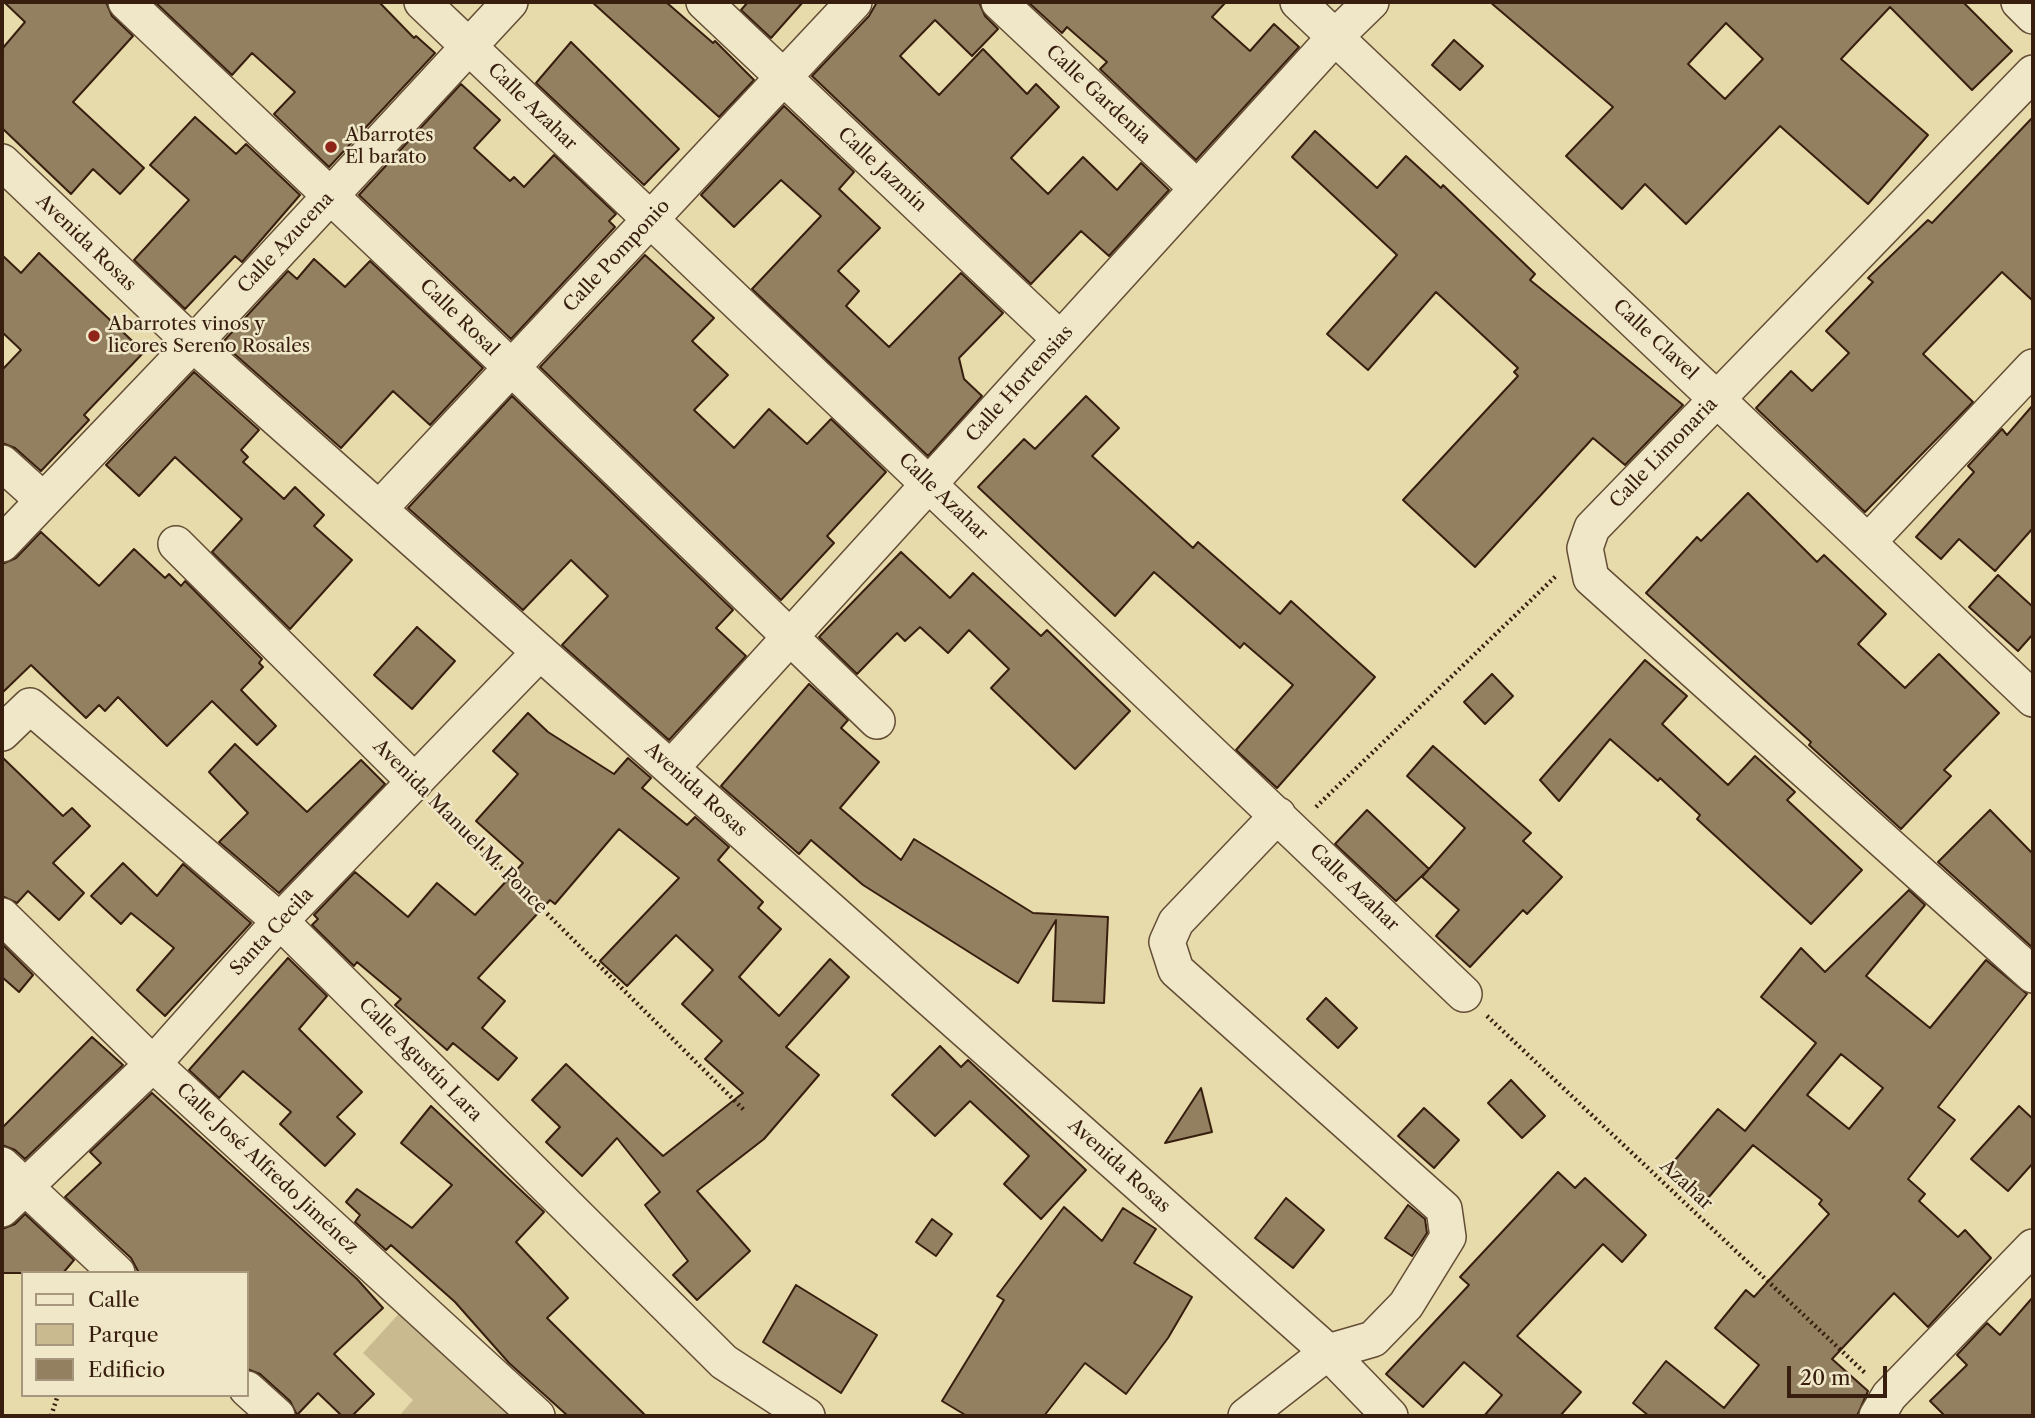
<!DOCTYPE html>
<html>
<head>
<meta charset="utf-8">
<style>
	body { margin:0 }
	#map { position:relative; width:2035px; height:1418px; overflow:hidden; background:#e7daab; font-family:"Libre Caslon Text",serif }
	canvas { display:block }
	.frame { position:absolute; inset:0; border:4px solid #381e0e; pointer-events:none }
	.legend { position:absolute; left:21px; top:1271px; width:228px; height:126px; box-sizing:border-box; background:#efe7c8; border:2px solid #a6977e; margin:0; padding:9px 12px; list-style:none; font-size:21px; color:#381e0e }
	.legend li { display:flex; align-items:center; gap:14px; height:35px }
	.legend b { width:35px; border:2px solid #a6977e }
	.scale { position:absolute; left:1787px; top:1366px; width:100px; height:32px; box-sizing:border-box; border:4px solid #381e0e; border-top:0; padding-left:9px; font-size:21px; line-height:24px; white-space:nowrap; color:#381e0e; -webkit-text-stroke:5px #efe7c8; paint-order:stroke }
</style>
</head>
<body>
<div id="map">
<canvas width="2035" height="1418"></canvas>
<div class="frame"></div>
<ul class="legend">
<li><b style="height:9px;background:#efe7c8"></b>Calle</li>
<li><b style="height:19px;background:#c9ba90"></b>Parque</li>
<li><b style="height:19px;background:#938060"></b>Edificio</li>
</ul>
<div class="scale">20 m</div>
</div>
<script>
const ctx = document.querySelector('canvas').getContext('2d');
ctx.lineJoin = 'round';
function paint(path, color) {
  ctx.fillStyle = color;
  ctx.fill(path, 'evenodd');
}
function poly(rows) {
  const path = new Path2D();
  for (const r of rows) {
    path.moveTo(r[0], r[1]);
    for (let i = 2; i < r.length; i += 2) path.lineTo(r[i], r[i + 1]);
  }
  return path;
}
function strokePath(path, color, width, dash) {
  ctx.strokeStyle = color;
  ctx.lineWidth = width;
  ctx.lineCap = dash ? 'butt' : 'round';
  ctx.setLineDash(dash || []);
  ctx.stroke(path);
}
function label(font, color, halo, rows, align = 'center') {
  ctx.font = font + ' "Libre Caslon Text",serif';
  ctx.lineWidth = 5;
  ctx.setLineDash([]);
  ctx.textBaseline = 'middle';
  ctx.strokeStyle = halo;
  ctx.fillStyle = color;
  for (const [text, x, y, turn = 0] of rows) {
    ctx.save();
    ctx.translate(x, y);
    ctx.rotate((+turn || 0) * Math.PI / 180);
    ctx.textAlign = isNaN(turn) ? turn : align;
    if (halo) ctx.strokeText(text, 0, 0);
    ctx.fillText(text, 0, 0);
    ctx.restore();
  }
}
paint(poly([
	[405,1307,520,1416,399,1416,413,1400,363,1353]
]), '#c9ba90');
const building = poly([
	[4,2,106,2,112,16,133,36,73,102,144,168,120,194,93,169,71,194,2,128,2,49,25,22,4,2],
	[155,2,379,2,414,38,416,36,435,53,329,167,274,114,295,92,252,53,232,75,155,2],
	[592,2,666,2,713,43,715,41,754,80,719,117,592,2],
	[748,2,803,2,771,38,741,10,748,2],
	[877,2,979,2,985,16,998,29,972,56,935,20,900,56,939,95,983,49,1027,94,1036,84,1059,107,1011,158,1048,194,1083,157,1117,190,1141,163,1169,190,1109,256,1081,231,1031,284,812,76,869,16,877,2],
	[1028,2,1226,2,1212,17,1250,51,1274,24,1299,47,1196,160,1100,69,1107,62,1067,27,1062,33,1028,2],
	[1490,2,1963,2,2012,51,1972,90,1890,7,1841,59,1928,135,1868,204,1780,126,1686,224,1645,184,1622,209,1566,156,1613,107,1490,2],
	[1726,23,1763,59,1725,99,1688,64,1726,23],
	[1454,40,1483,66,1460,90,1432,65,1454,40],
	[571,42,679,149,644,185,536,83,571,42],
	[461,84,500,120,474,148,510,181,514,177,524,187,554,155,616,214,609,221,615,227,511,339,359,195,461,84],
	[784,106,854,172,839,189,880,228,838,271,859,291,846,306,889,347,961,273,1003,313,959,358,964,379,982,396,928,456,752,289,821,216,781,180,734,227,701,195,784,106],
	[195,117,236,154,246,144,300,195,242,262,235,256,185,309,134,260,189,200,150,165,195,117],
	[2033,117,2033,301,2002,272,1923,354,1973,402,1865,512,1756,408,1791,371,1812,391,1849,353,1826,331,1873,282,1868,278,1928,220,1932,223,2033,117],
	[1315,131,1377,188,1406,156,1441,188,1443,185,1535,274,1530,280,1683,405,1625,465,1593,438,1475,567,1403,500,1518,376,1514,372,1518,368,1436,292,1368,370,1327,334,1397,255,1292,157,1315,131],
	[39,253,144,352,84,415,89,420,41,471,15,448,2,443,2,370,21,350,2,332,2,255,21,273,39,253],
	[645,255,714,318,692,341,728,375,694,410,734,448,769,409,807,444,831,419,886,472,827,536,834,543,781,600,540,367,645,255],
	[314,259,345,287,370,261,483,368,430,425,393,391,341,448,222,343,288,271,297,279,314,259],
	[194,372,259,430,241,450,248,457,243,462,284,499,295,487,324,515,314,526,352,560,290,629,212,552,242,519,175,457,139,496,106,465,194,372],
	[512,396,733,610,716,628,746,656,669,740,562,645,608,596,571,560,523,610,408,508,512,396],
	[1086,396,1119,428,1092,456,1193,548,1198,542,1280,614,1291,601,1375,677,1277,788,1236,750,1293,685,1244,643,1240,648,1154,572,1115,616,978,487,1024,439,1035,449,1086,396],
	[2033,405,2033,528,1995,571,1959,539,1941,559,1916,537,1974,472,1968,466,2002,429,2007,435,2033,405],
	[1748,493,1817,562,1824,555,1886,614,1858,644,1905,688,1939,654,1999,713,1944,770,1951,776,1901,829,1809,745,1811,742,1646,593,1697,537,1701,541,1748,493],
	[41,532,99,586,134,549,165,578,169,574,181,586,185,581,262,659,259,663,263,667,241,690,276,726,257,745,212,701,167,746,118,697,105,711,99,705,86,718,31,665,2,693,2,564,16,558,41,532],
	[901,552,950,598,973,573,1041,636,1047,630,1130,711,1075,769,991,688,1009,669,969,630,948,653,920,627,905,641,897,633,857,674,819,637,901,552],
	[1998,575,2033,607,2033,634,2018,651,1969,607,1998,575],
	[417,627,455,661,412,709,374,675,417,627],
	[1645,660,1687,696,1662,724,1728,785,1755,756,1795,792,1787,800,1862,870,1811,924,1697,819,1700,815,1660,778,1658,781,1610,739,1559,801,1540,780,1645,660],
	[1492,674,1513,696,1485,724,1464,702,1492,674],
	[809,684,848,720,841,728,879,762,840,808,901,860,914,839,1033,913,1108,917,1104,1003,1053,1001,1056,920,1018,983,863,885,811,840,799,854,721,786,809,684],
	[528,713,548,732,614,774,628,758,651,778,642,788,687,825,695,817,729,847,718,860,763,902,758,908,781,929,739,977,779,1016,830,959,849,977,786,1047,819,1075,764,1139,697,1191,750,1251,697,1300,673,1275,688,1261,645,1205,660,1192,617,1138,582,1176,546,1142,560,1127,532,1100,566,1064,663,1156,743,1093,705,1059,722,1041,682,1004,713,970,676,935,627,986,600,961,679,878,619,829,555,904,550,900,478,978,505,1001,482,1028,517,1058,498,1080,453,1043,447,1050,395,1005,401,999,357,962,354,966,312,925,318,919,314,915,355,872,408,917,437,883,475,915,523,863,476,821,518,774,493,751,528,713],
	[235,744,307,812,361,760,385,784,279,893,219,842,248,813,209,772,235,744],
	[1433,746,1531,833,1523,841,1562,877,1527,914,1523,910,1470,967,1436,936,1459,910,1422,877,1465,828,1407,776,1433,746],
	[2,757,63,816,72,808,90,826,53,863,84,893,59,920,28,891,17,903,2,896,2,757],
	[1367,810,1429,869,1396,901,1335,844,1367,810],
	[1990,810,2033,854,2033,948,1938,862,1990,810],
	[123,863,157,896,183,864,251,923,165,1016,137,990,174,948,131,913,121,924,91,896,123,863],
	[1909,890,1925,905,1866,976,1930,1028,1986,960,2027,994,1938,1107,1955,1120,1908,1179,1925,1194,1919,1201,1958,1237,1965,1230,1991,1258,1928,1327,1894,1293,1832,1359,1868,1391,1857,1416,1649,1416,1633,1403,1666,1361,1724,1408,1759,1365,1715,1328,1746,1290,1754,1297,1829,1214,1819,1204,1822,1200,1753,1145,1708,1198,1670,1166,1718,1109,1745,1131,1816,1043,1761,997,1801,948,1825,972,1909,890],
	[1841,1054,1883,1088,1849,1129,1807,1095,1841,1054],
	[2,944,33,975,19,992,2,977,2,944],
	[288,958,327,996,299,1029,362,1092,337,1117,355,1134,325,1166,280,1124,291,1112,243,1071,219,1098,189,1070,288,958],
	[1326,998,1357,1028,1338,1048,1307,1019,1326,998],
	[92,1037,123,1065,25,1159,15,1150,2,1145,2,1128,92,1037],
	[940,1046,961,1067,968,1060,1086,1170,1041,1219,1004,1184,1029,1156,970,1101,935,1136,892,1095,940,1046],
	[1511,1080,1545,1116,1522,1138,1488,1103,1511,1080],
	[1201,1088,1212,1132,1165,1143,1201,1088],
	[152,1093,357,1279,383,1308,334,1354,374,1394,352,1416,342,1416,318,1393,297,1415,290,1401,260,1374,247,1369,247,1273,139,1273,131,1258,65,1197,101,1163,90,1152,152,1093],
	[431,1106,544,1212,516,1242,568,1298,547,1318,646,1416,568,1416,509,1363,455,1302,391,1245,386,1250,355,1222,360,1215,346,1202,357,1189,412,1228,452,1185,401,1143,431,1106],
	[2019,1106,2033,1119,2033,1163,2008,1191,1971,1159,2019,1106],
	[1424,1108,1459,1140,1434,1168,1398,1136,1424,1108],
	[1558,1172,1575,1188,1585,1178,1646,1235,1622,1262,1603,1244,1517,1336,1581,1392,1560,1416,1484,1416,1502,1395,1464,1362,1423,1407,1386,1374,1469,1285,1460,1277,1558,1172],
	[1286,1198,1324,1230,1293,1268,1255,1238,1286,1198],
	[1408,1205,1425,1219,1427,1233,1412,1256,1385,1238,1408,1205],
	[1064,1207,1102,1241,1123,1208,1156,1229,1134,1263,1192,1297,1168,1338,1126,1394,1085,1363,1044,1416,967,1416,942,1401,1004,1300,997,1296,1064,1207],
	[25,1214,74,1260,63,1273,2,1273,2,1229,15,1224,25,1214],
	[932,1219,952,1234,936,1256,916,1242,932,1219],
	[796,1285,877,1335,841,1393,763,1342,796,1285],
	[2033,1297,2033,1416,1945,1416,1930,1401,1967,1365,1957,1355,1987,1323,2000,1335,2033,1297]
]);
paint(building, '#938060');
strokePath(building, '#381e0e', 2);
const minor = poly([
	[126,2,512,368,877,721],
	[422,2,1464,994],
	[704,2,1060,339],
	[999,2,1197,188],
	[1298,2,2033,699],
	[2019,2,2033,16],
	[2033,73,1592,528,1585,548,1591,578,2033,975],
	[2,162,193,344,1328,1352,1390,1416],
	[2,463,43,500],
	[379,509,854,2],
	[1868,542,2033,367],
	[2,544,193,344,510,2],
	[176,544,415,782],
	[2,733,30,706,280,921,724,1362,807,1416],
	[671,768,1335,37,1371,2],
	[2,916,153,1064,537,1416],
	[2,1165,117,1273],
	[2,1209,153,1064,280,921,540,652],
	[247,1389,277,1416],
	[1246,1416,1328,1352,1373,1339,1406,1305,1448,1237,1444,1209,1176,970,1167,942,1176,922,1278,815],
	[1877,1416,1889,1396,2033,1247]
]);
strokePath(minor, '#644d35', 38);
strokePath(poly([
	[438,805,744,1110],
	[1316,807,1557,575],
	[1487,1016,1865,1373],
	[51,1416,58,1395]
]), '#381e0e', 4.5, [2, 3.5]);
strokePath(minor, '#efe7c8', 35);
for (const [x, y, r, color] of [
	[331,147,7,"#8f2418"],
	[94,336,7,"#8f2418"]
]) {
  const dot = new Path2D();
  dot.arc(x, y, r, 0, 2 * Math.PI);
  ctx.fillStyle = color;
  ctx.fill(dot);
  strokePath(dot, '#efe7c8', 2.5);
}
label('19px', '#381e0e', '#efe7c8', [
	["Calle Gardenia",1098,95,43],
	["Calle Azahar",532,107,44],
	["Calle Jazmín",882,170,43],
	["Avenida Rosas",86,243,44],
	["Calle Azucena",286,243,-47],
	["Calle Pomponio",617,256,-47],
	["Calle Rosal",459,318,44],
	["Calle Clavel",1655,340,43],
	["Calle Hortensias",1020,384,-48],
	["Calle Limonaria",1664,453,-46],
	["Calle Azahar",943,497,44],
	["Avenida Rosas",696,790,42],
	["Avenida Manuel M. Ponce",460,827,45],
	["Calle Azahar",1354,888,44],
	["Santa Cecila",272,932,-47],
	["Calle Agustín Lara",420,1060,45],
	["Avenida Rosas",1119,1166,42],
	["Calle José Alfredo Jiménez",267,1169,43],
	["Azahar",1686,1185,43]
]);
label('19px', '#381e0e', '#efe7c8', [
	["Abarrotes",345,136],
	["El barato",345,158],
	["Abarrotes vinos y",108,325],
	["licores Sereno Rosales",108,347]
], 'left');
</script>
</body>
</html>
